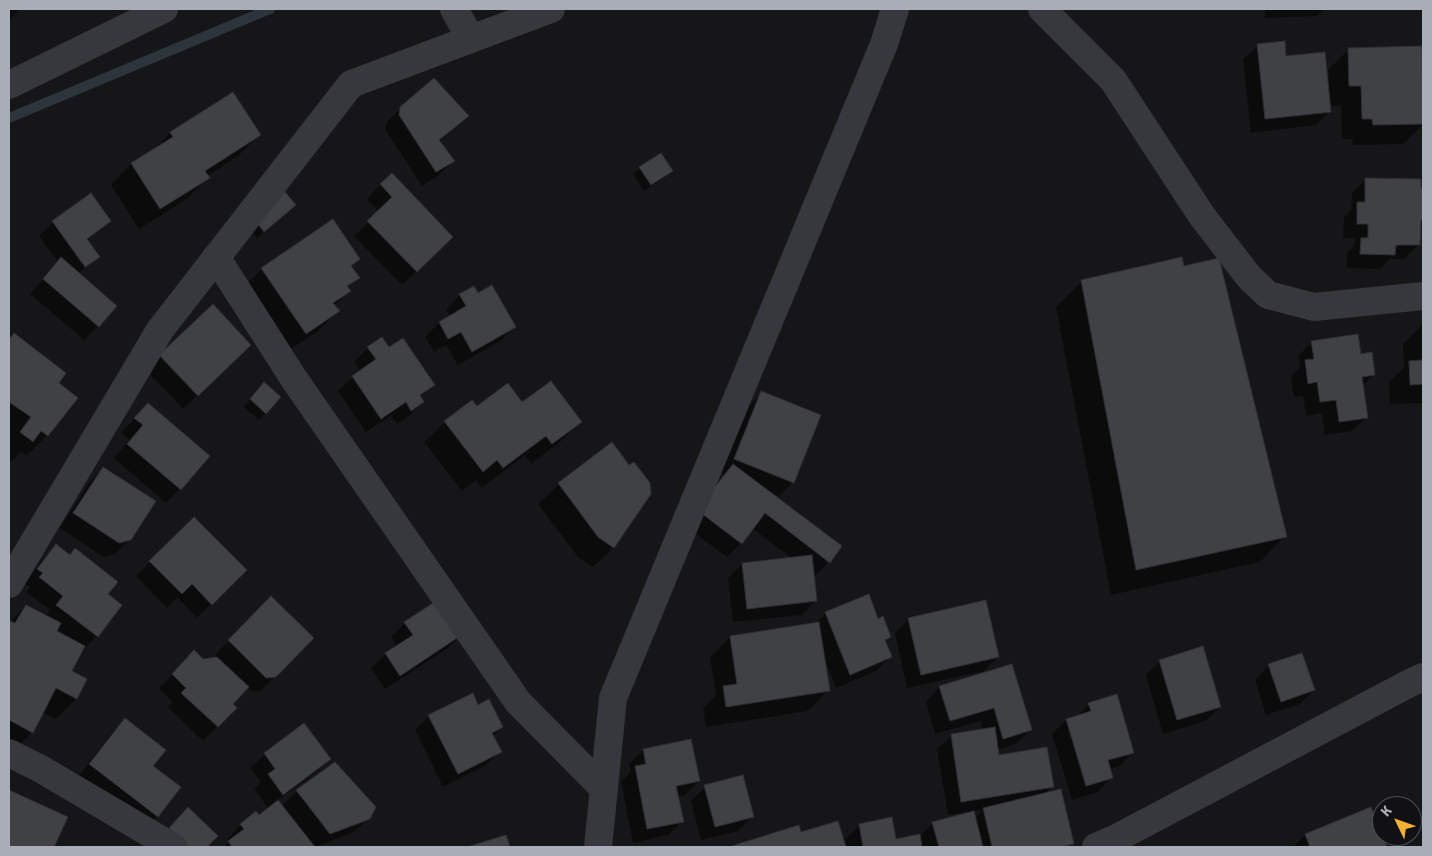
<!DOCTYPE html>
<html>
<head>
<meta charset="utf-8">
<style>
	body { margin:0 }
	#map { position:relative; width:1432px; height:856px; overflow:hidden; background:#161618; font-family:Signika,sans-serif }
	canvas { display:block }
	.frame { position:absolute; inset:0; border:10px solid #a8adb8; pointer-events:none }
	.north { position:absolute; left:1372px; top:796px; width:50px; height:50px; box-sizing:border-box; background:#111113; border:1px solid #4d4f55; border-radius:50%; rotate:312deg; font-size:14px; font-weight:700; line-height:20px; text-align:center; color:#a8adb8 }
	.north::after { content:''; display:block; margin:auto; width:18px; height:22px; background:#f2b134; clip-path:polygon(50% 0,100% 100%,50% 72%,0 100%) }
</style>
</head>
<body>
<div id="map">
<canvas width="1432" height="856"></canvas>
<div class="frame"></div>
<div class="north">K</div>
</div>
<script>
const ctx = document.querySelector('canvas').getContext('2d');
ctx.lineJoin = 'round';
function paint(path, color) {
  ctx.fillStyle = color;
  ctx.fill(path, 'evenodd');
}
function poly(rows) {
  const path = new Path2D();
  for (const r of rows) {
    path.moveTo(r[0], r[1]);
    for (let i = 2; i < r.length; i += 2) path.lineTo(r[i], r[i + 1]);
  }
  return path;
}
function strokePath(path, color, width, dash) {
  ctx.strokeStyle = color;
  ctx.lineWidth = width;
  ctx.lineCap = dash ? 'butt' : 'round';
  ctx.setLineDash(dash || []);
  ctx.stroke(path);
}
paint(poly([
	[9,9,20,9,9,20],
	[1265,9,1325,9,1317,16,1265,18],
	[1258,45,1327,77,1329,77,1328,70,1349,49,1421,49,1423,47,1423,127,1420,127,1403,144,1353,145,1352,139,1342,139,1341,106,1330,106,1330,111,1316,125,1251,133,1243,59],
	[232,93,259,135,239,155,207,176,208,177,188,198,139,229,111,185,131,164,152,152,170,133],
	[401,108,467,116,439,142,453,161,439,175,422,186,385,129,386,123],
	[640,168,671,171,664,178,644,191,633,174],
	[391,174,452,237,402,285,354,236,379,212,367,199],
	[1366,179,1423,190,1423,221,1419,225,1418,245,1404,259,1390,259,1380,269,1347,268,1347,253,1354,246,1355,238,1343,238,1344,217,1351,210,1352,193],
	[295,205,257,238,246,225],
	[109,221,87,241,98,256,78,274,98,326,84,340,30,294,58,262,39,236,53,222],
	[359,259,351,267,358,278,347,288,349,291,334,306,338,311,318,331,285,353,241,289,262,269],
	[1082,281,1285,536,1260,562,1111,595,1056,307],
	[477,294,514,327,500,341,458,365,446,345,434,352,425,337,439,323,450,317,446,309,460,295],
	[1423,324,1423,403,1390,404,1389,382,1404,368,1403,344],
	[14,335,57,383,76,398,47,435,27,456,21,452,12,461,9,459,9,441,11,438,9,436,9,340],
	[1312,342,1360,355,1374,374,1362,386,1367,417,1352,431,1325,435,1322,413,1306,416,1303,396,1294,397,1291,376,1300,367,1298,356],
	[368,348,388,348,433,385,420,398,423,402,409,416,397,424,391,416,366,432,338,391,360,371,354,362],
	[160,355,236,359,183,409,146,370],
	[257,391,266,413,259,420,244,407],
	[762,393,793,482,779,496,772,494,840,547,829,562,814,577,816,600,802,615,733,622,728,578,742,564,791,558,752,528,741,543,727,557,684,525,724,475,721,473,748,407],
	[472,401,477,407,522,404,580,422,560,442,531,464,525,455,482,488,476,480,462,491,424,442,445,422],
	[148,404,180,489,166,503,114,458,130,440,121,433],
	[611,444,614,547,593,567,578,557,538,504,559,484],
	[103,468,130,540,115,554,104,557,60,528,89,483],
	[194,518,245,570,197,618,177,597,167,608,136,576],
	[56,546,69,556,75,550,106,595,120,605,97,636,83,650,70,671,76,699,56,719,42,712,32,732,12,753,9,751,9,623,26,606,45,616,50,610,26,592,30,587,24,584,42,560],
	[271,598,275,676,261,691,252,691,247,687,231,704,235,708,203,741,168,707,173,702,159,689,180,666,218,658,215,655],
	[826,613,877,620,890,637,885,642,890,657,876,671,836,688,825,660,828,690,808,711,706,727,703,708,716,695,710,658,730,637,815,624],
	[909,619,998,657,984,671,907,688,895,633],
	[405,623,462,634,448,648,385,689,371,668,386,654,397,647,391,637],
	[1160,661,1220,707,1206,721,1163,734,1146,675],
	[1012,665,1030,730,1016,744,997,750,998,757,1052,787,1045,794,1073,843,1069,847,733,847,798,827,800,834,843,842,859,826,895,840,919,837,933,823,967,814,966,812,948,815,937,749,952,735,983,730,980,721,935,734,926,701,940,687],
	[983,810,975,818,973,811],
	[1269,665,1314,690,1300,704,1266,715,1255,680],
	[1089,704,1133,752,1119,767,1109,769,1112,777,1098,792,1072,800,1052,734,1066,720,1076,717],
	[478,706,502,727,493,736,501,751,486,765,443,787,415,730,429,716],
	[125,720,152,766,157,816,143,830,76,779,111,734],
	[643,750,699,781,685,795,677,797,682,821,668,835,633,843,621,781,631,772,629,764],
	[643,759,646,759,648,769,646,770],
	[265,754,329,759,315,773,277,801,282,806,297,791,369,818,354,832,315,847,224,847,229,842,227,839,241,825,259,817,269,809,254,789,261,782,250,768],
	[705,787,752,816,738,831,701,840,691,801],
	[9,791,66,818,52,847,9,847],
	[1370,808,1386,847,1293,847,1305,835]
]), '#0007');
strokePath(poly([
	[9,118,270,9]
]), '#2c353c', 10);
const building = poly([
	[1285,41,1286,56,1325,52,1331,112,1265,119,1257,44,1285,41],
	[1422,46,1423,124,1373,125,1372,119,1362,119,1361,86,1349,86,1348,48,1422,46],
	[434,78,469,116,439,140,455,161,436,172,399,115,400,107,434,78],
	[233,92,261,135,205,171,210,178,160,209,131,163,173,137,170,132,233,92],
	[661,153,673,171,651,185,639,167,661,153],
	[392,173,453,237,417,272,367,221,392,197,380,184,392,173],
	[1365,178,1421,179,1421,188,1423,188,1423,220,1421,220,1420,245,1396,245,1395,255,1360,254,1361,238,1368,238,1368,224,1357,224,1357,202,1365,202,1365,178],
	[285,192,296,205,264,232,253,217,285,192],
	[91,193,111,221,87,239,100,257,85,267,52,221,91,193],
	[333,219,360,259,351,266,360,278,347,286,351,291,333,303,340,311,306,334,261,268,333,219],
	[61,257,117,306,99,327,43,279,61,257],
	[1182,257,1184,266,1219,258,1287,537,1136,570,1081,280,1182,257],
	[492,285,516,327,472,352,461,332,448,339,439,322,466,306,459,294,474,286,478,293,492,285],
	[213,304,251,345,198,396,159,355,213,304],
	[14,333,66,373,59,383,78,398,48,436,41,431,33,442,20,432,31,417,9,402,9,340,14,333],
	[1358,334,1361,354,1372,352,1375,375,1362,377,1368,418,1339,422,1336,400,1320,402,1317,382,1308,384,1305,360,1314,359,1311,341,1358,334],
	[382,337,389,347,403,338,435,385,420,395,424,402,411,411,406,402,381,419,352,376,376,359,367,347,382,337],
	[1423,360,1423,384,1410,385,1409,361,1423,360],
	[551,381,582,422,552,444,546,436,503,468,497,460,483,472,444,421,472,400,477,406,508,383,522,402,551,381],
	[264,382,281,397,266,414,250,399,264,382],
	[761,391,821,415,794,483,734,459,761,391],
	[148,403,210,456,181,490,127,444,143,425,134,418,148,403],
	[612,442,629,465,634,462,650,483,651,494,614,548,598,537,558,483,612,442],
	[733,464,842,546,830,563,765,513,742,544,697,510,733,464],
	[103,467,156,501,131,540,119,543,73,513,103,467],
	[194,517,247,570,212,605,192,584,182,594,149,561,194,517],
	[56,544,70,555,75,548,118,582,108,594,122,605,98,637,56,605,63,596,39,577,43,573,37,569,56,544],
	[812,555,817,601,747,609,742,563,812,555],
	[869,594,878,619,883,616,891,637,885,640,892,657,850,675,825,612,869,594],
	[271,596,314,638,276,677,266,678,228,640,271,596],
	[439,599,463,634,400,676,385,653,413,635,404,622,439,599],
	[986,600,999,657,921,675,908,618,986,600],
	[26,605,61,623,57,631,85,646,72,671,87,679,77,699,56,688,33,733,9,720,9,624,10,621,15,623,26,605],
	[819,622,830,691,726,707,723,686,737,684,730,636,819,622],
	[1203,646,1221,707,1177,720,1159,660,1203,646],
	[194,650,203,659,217,657,249,687,233,704,237,708,218,727,181,693,186,688,172,674,194,650],
	[1302,653,1315,690,1281,702,1268,664,1302,653],
	[1012,664,1032,730,1003,739,994,708,950,721,939,686,1012,664],
	[473,693,478,705,489,699,503,727,492,733,502,752,458,774,428,715,473,693],
	[1117,694,1134,753,1108,760,1113,778,1086,786,1066,719,1091,711,1088,703,1117,694],
	[125,718,166,750,153,766,181,787,158,817,89,764,125,718],
	[304,723,331,759,283,795,268,774,275,769,264,753,304,723],
	[995,727,999,755,1047,747,1054,787,961,802,951,734,995,727],
	[691,739,700,781,676,786,684,822,647,829,635,766,646,764,643,749,691,739],
	[335,762,376,807,370,819,330,834,296,790,335,762],
	[743,775,754,817,715,827,704,785,743,775],
	[1061,789,1074,844,1061,847,992,847,983,808,1061,789],
	[9,790,68,817,54,847,9,847,9,790],
	[278,800,315,847,232,847,228,841,244,829,240,824,256,811,259,815,278,800],
	[188,807,218,836,207,847,189,847,169,828,188,807],
	[1371,807,1387,847,1310,847,1305,834,1371,807],
	[974,811,983,847,939,847,932,822,974,811],
	[892,817,896,839,920,834,922,847,863,847,859,824,892,817],
	[838,821,846,847,733,847,732,846,799,825,801,832,838,821],
	[506,835,510,847,467,847,506,835]
]);
paint(building, '#404145');
strokePath(building, '#303034', 1);
strokePath(poly([
	[454,9,471,39],
	[1042,9,1113,80,1202,216,1249,277,1268,295,1314,307,1423,296],
	[9,85,164,9],
	[216,257,294,379,518,702,604,789],
	[9,584,160,330,351,84,551,9],
	[9,753,41,769,173,847],
	[598,847,613,698,884,44,895,9],
	[1096,847,1115,839,1408,684,1423,677]
]), '#37383d', 28);
</script>
</body>
</html>
